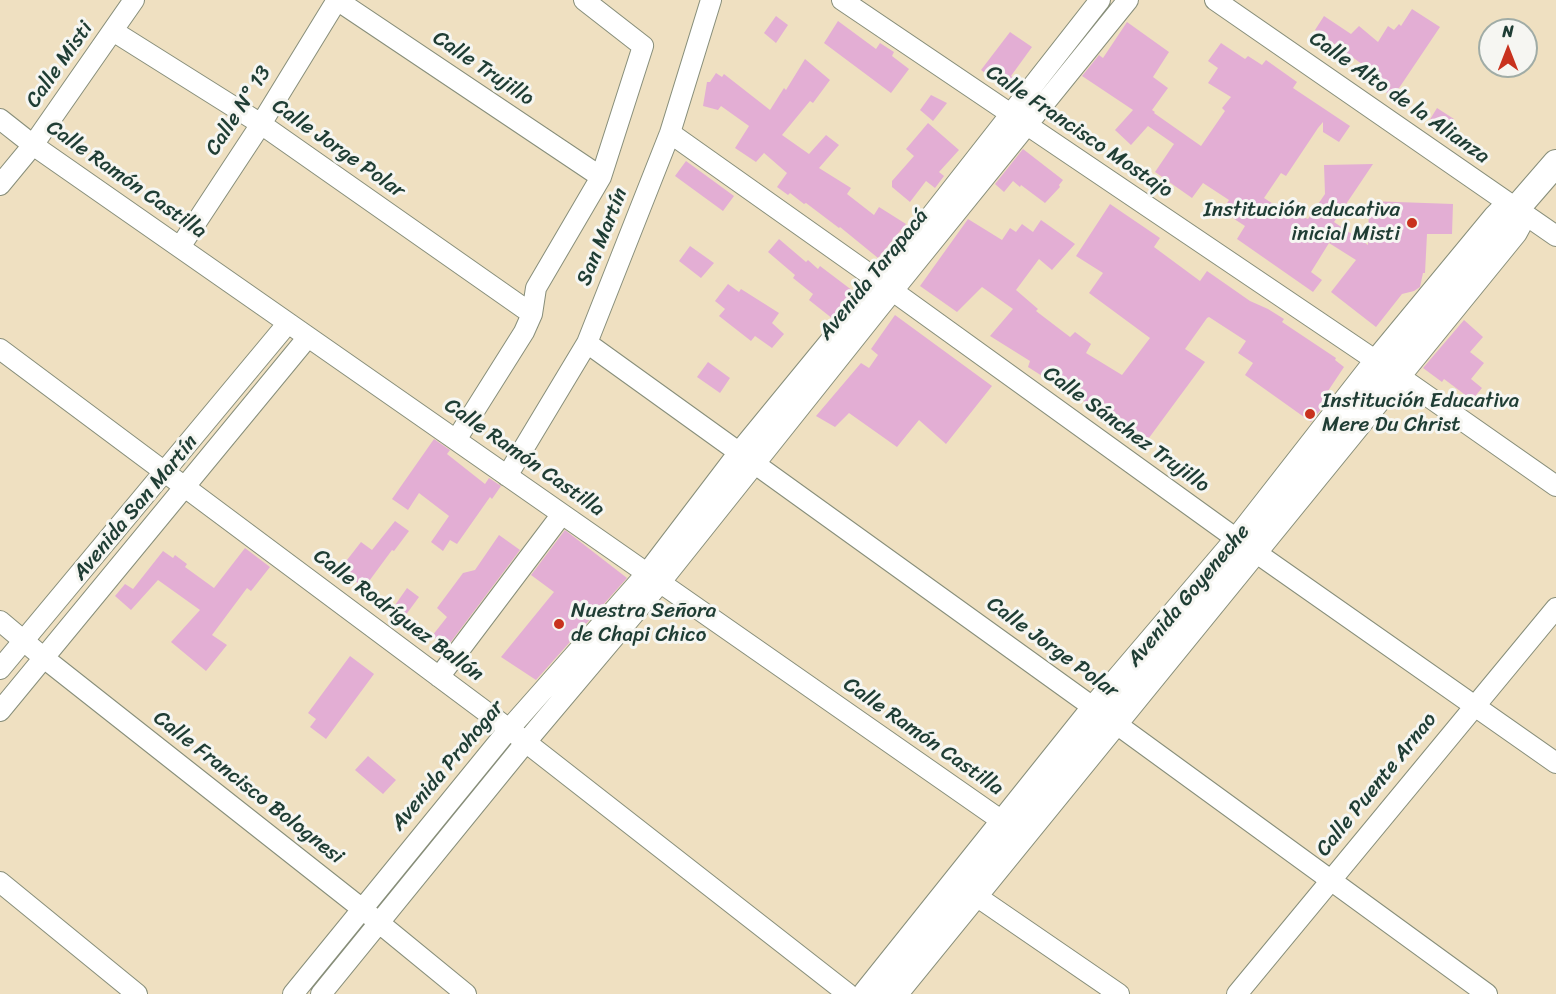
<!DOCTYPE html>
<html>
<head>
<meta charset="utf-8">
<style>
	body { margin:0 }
	#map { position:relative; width:1556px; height:994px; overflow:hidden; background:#efe0c1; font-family:Sriracha,sans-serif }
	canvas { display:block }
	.north { position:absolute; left:1478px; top:18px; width:60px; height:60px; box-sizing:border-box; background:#f6f6f2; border:2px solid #a0aca6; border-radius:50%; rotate:0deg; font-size:16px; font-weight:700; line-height:24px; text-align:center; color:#1f3d34 }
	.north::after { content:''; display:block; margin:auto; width:21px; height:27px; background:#c8321e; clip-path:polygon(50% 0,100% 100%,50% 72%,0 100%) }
</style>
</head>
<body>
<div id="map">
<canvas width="1556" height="994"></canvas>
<div class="north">N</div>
</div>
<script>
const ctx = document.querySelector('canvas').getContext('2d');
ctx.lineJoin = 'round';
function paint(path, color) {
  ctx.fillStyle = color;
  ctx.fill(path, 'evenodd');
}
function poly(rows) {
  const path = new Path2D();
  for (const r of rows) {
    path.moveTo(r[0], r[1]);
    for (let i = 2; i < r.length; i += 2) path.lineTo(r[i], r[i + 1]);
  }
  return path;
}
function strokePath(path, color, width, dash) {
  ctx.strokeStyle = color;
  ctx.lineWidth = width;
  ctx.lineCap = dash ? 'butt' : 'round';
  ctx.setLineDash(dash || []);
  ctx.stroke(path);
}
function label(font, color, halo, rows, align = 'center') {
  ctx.font = font + ' Sriracha,sans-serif';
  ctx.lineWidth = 6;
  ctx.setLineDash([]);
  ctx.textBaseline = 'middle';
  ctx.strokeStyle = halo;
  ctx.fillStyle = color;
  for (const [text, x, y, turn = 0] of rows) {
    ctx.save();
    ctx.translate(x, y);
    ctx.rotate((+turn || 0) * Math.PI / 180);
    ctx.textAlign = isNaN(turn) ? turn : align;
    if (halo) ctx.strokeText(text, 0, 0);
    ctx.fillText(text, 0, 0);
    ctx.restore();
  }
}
paint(poly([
	[1412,9,1440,27,1393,97,1361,75,1366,67,1315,30,1324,16,1351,34,1359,26,1378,42,1388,26,1394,30,1399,24,1401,26],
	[776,16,788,25,776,43,764,33],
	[838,21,876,49,880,43,894,52,892,56,909,69,891,93,824,43],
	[1127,22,1169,52,1153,77,1168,88,1152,110,1155,112,1154,113,1201,146,1225,111,1222,108,1231,97,1208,83,1218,68,1208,61,1221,43,1245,59,1248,56,1262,65,1266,60,1297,82,1293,88,1350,126,1339,142,1323,132,1323,122,1318,128,1286,176,1281,173,1264,198,1278,207,1308,219,1325,194,1324,165,1373,164,1334,222,1368,245,1369,201,1453,204,1452,234,1427,234,1425,273,1423,273,1420,287,1414,291,1402,294,1376,327,1331,292,1356,260,1329,243,1311,272,1322,280,1313,292,1237,239,1245,226,1222,211,1229,200,1203,183,1192,198,1155,172,1174,144,1148,126,1131,145,1115,130,1133,110,1082,76,1099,55,1103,58],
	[1010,32,1032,47,1011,76,1018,81,1010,93,995,83,996,81,981,70],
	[805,59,830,80,813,103,810,101,782,135,809,154,826,135,839,145,819,168,851,188,847,194,874,215,879,207,906,224,878,258,840,227,839,228,806,203,804,204,790,193,788,195,777,187,787,173,764,153,756,162,735,148,749,126,721,106,718,110,703,106,707,82,710,82,716,73,722,77,724,74,770,110,784,88,786,90],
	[931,95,947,103,933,121,920,110],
	[1437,108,1454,119,1445,132,1429,121],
	[928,123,959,150,939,172,944,176,935,188,926,181,910,202,892,187,892,181,914,156,906,149],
	[1023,149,1063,180,1059,185,1060,187,1045,203,1021,185,1020,187,1013,181,1004,192,995,184],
	[686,161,734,196,723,211,675,176],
	[1110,204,1160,238,1154,247,1200,281,1207,271,1250,301,1268,309,1284,319,1282,322,1336,358,1335,360,1344,367,1322,400,1326,403,1311,422,1245,375,1253,363,1238,353,1246,341,1209,317,1207,318,1185,349,1205,362,1143,446,1094,414,1096,411,1063,385,1061,388,1028,367,1030,361,990,336,1013,309,982,287,957,312,920,286,968,219,1002,240,1010,228,1016,232,1022,224,1033,232,1041,220,1075,244,1052,270,1039,259,1016,290,1038,309,1036,311,1070,337,1075,332,1091,344,1086,353,1122,375,1150,338,1089,293,1103,273,1076,256],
	[779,239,806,262,808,260,818,269,820,266,853,291,833,319,809,300,813,294,793,278,795,275,768,252],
	[690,246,714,263,701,278,679,261],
	[728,284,739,292,741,289,779,313,772,323,784,334,772,348,755,336,751,341,719,316,725,309,715,301],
	[895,315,992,386,946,444,919,420,897,447,849,413,835,427,816,416,861,363,869,368,878,355,871,349],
	[1464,320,1483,337,1470,352,1484,363,1471,379,1482,388,1472,400,1444,379,1442,382,1423,368],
	[708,362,730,378,720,393,697,377],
	[434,439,450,450,447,454,485,484,489,478,501,486,492,499,490,497,457,544,450,540,443,551,431,542,449,516,419,493,408,510,392,499],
	[395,521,409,531,394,551,392,550,364,588,340,569,361,542,372,550],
	[565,530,627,578,536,680,501,657,554,592,531,575],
	[499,535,520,550,447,647,432,636,447,617,437,608,463,573,475,570],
	[245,548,270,567,251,591,247,588,212,635,227,645,206,671,171,642,200,610,158,580,131,610,115,596,125,584,133,589,163,551,173,558,175,555,187,564,185,567,214,588],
	[407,588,419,597,405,616,393,608],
	[350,656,374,674,326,739,310,727,316,719,308,713],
	[368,756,396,780,383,794,355,770]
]), '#e3aed4');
const minor = poly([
	[337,0,601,177],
	[842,0,1409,383,1556,486],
	[1215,0,1556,236],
	[113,31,261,124,532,314],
	[0,119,33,145,1015,830],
	[670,133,879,281,1238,540,1556,763],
	[0,185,33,145,134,0],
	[180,247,261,124,337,0],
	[587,343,1115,723,1487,994],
	[0,349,509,729,848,994],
	[456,440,524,332,532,314,536,288,601,177,643,46,584,0],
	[507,476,587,343,670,133,711,0],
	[0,621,44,658,361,908,466,994],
	[0,669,288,323],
	[439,677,562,514],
	[0,711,308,337],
	[0,882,137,994],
	[963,887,1119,994],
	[293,994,509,729,647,573,739,452,894,263,1100,0],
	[321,994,526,742,660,583,879,308,1128,0],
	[1237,994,1556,608]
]);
const major = poly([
	[866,994,1094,709,1238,540,1377,362,1496,218,1506,208,1517,208,1556,163],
	[894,994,1514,232,1520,221,1517,208]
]);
strokePath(minor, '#878e7a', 22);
strokePath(major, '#878e7a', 28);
strokePath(minor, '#fff', 20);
strokePath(major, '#fff', 26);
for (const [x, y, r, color] of [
	[1412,223,6,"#c8321e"],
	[1310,414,6,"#c8321e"],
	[559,624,6,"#c8321e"]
]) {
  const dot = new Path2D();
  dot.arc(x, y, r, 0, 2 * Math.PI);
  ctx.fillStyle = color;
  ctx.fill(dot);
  strokePath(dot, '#f6f6f2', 2);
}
label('21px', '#1f3d34', '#f6f6f2', [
	["Calle Misti",60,65,-55],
	["Calle Trujillo",483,69,34],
	["Calle Alto de la Alianza",1399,98,35],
	["Calle N° 13",239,111,-57],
	["Calle Francisco Mostajo",1079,132,34],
	["Calle Jorge Polar",338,149,35],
	["Calle Ramón Castilla",126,180,35],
	["San Martín",603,237,-68],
	["Avenida Tarapacá",874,275,-51],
	["Calle Sánchez Trujillo",1126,430,36],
	["Calle Ramón Castilla",524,458,35],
	["Avenida San Martín",136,508,-50],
	["Avenida Goyeneche",1189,596,-50],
	["Calle Rodríguez Ballón",398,616,37],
	["Calle Jorge Polar",1052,648,36],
	["Calle Ramón Castilla",923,737,35],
	["Avenida Prohogar",448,766,-50],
	["Calle Puente Arnao",1377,785,-51],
	["Calle Francisco Bolognesi",248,788,38]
]);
label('21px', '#1f3d34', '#f6f6f2', [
	["Institución educativa",1400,211,"right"],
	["inicial Misti",1400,235,"right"],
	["Institución Educativa",1322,402],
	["Mere Du Christ",1322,426],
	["Nuestra Señora",571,612],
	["de Chapi Chico",571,636]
], 'left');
</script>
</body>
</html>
